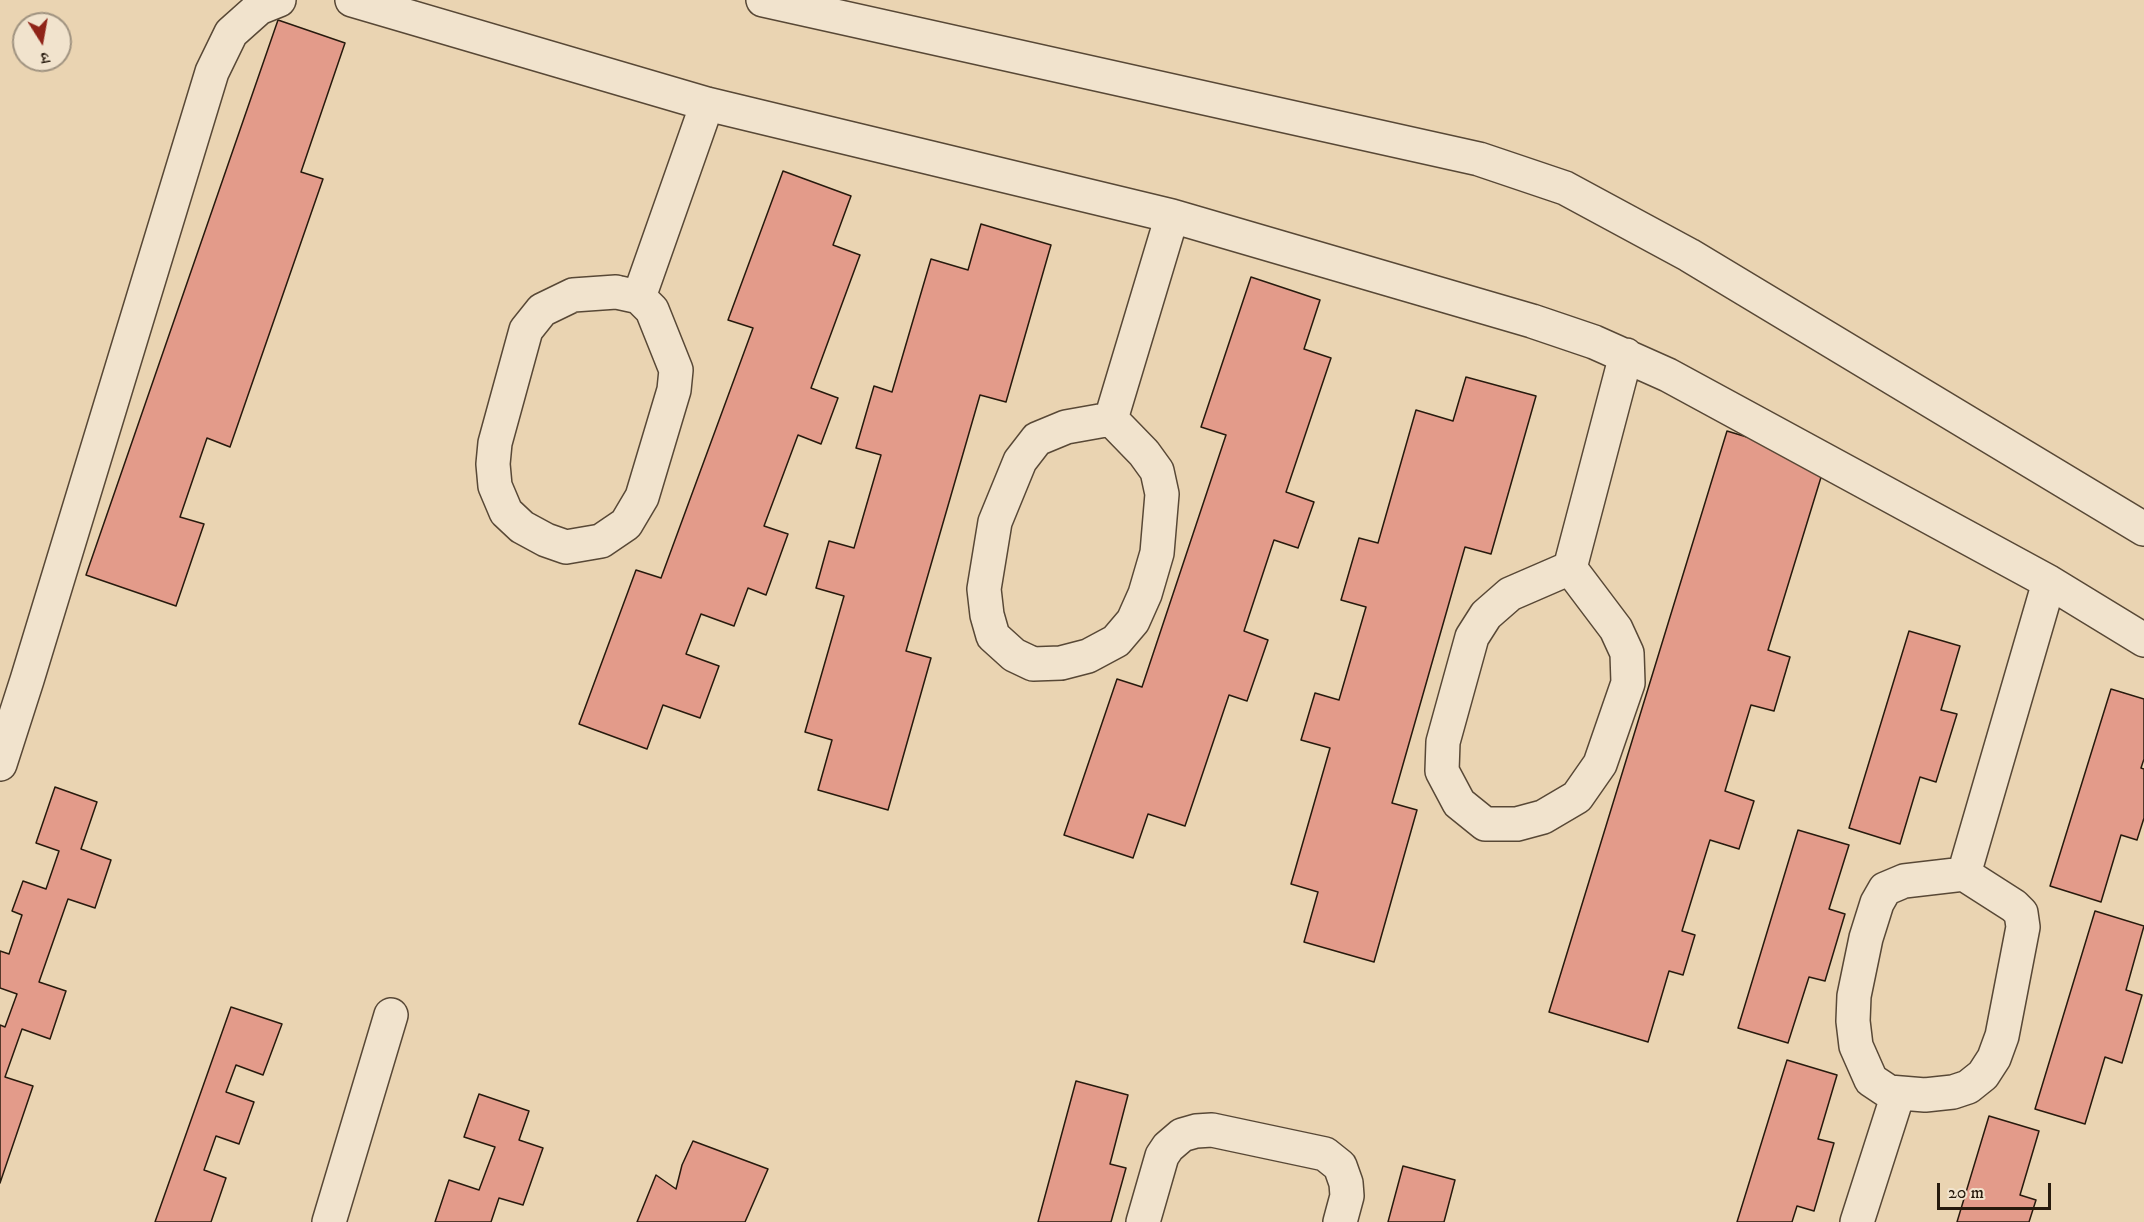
<!DOCTYPE html>
<html>
<head>
<meta charset="utf-8">
<style>
	body { margin:0 }
	#map { position:relative; width:2144px; height:1222px; overflow:hidden; background:#ead4b2; font-family:"IM FELL DW Pica","Noto Serif Devanagari",serif }
	canvas { display:block }
	.north { position:absolute; left:12px; top:12px; width:60px; height:60px; box-sizing:border-box; background:#f1e3cd; border:2px solid #a09380; border-radius:50%; rotate:169deg; font-size:16px; font-weight:700; line-height:24px; text-align:center; color:#271a0d }
	.north::after { content:''; display:block; margin:auto; width:21px; height:27px; background:#8f2418; clip-path:polygon(50% 0,100% 100%,50% 72%,0 100%) }
	.scale { position:absolute; left:1937px; top:1183px; width:114px; height:27px; box-sizing:border-box; border:3px solid #271a0d; border-top:0; padding-left:8px; font-size:18px; line-height:21px; white-space:nowrap; color:#271a0d; -webkit-text-stroke:4px #f1e3cd; paint-order:stroke }
</style>
</head>
<body>
<div id="map">
<canvas width="2144" height="1222"></canvas>
<div class="north">उ</div>
<div class="scale">20 m</div>
</div>
<script>
const ctx = document.querySelector('canvas').getContext('2d');
ctx.lineJoin = 'round';
function paint(path, color) {
  ctx.fillStyle = color;
  ctx.fill(path, 'evenodd');
}
function poly(rows) {
  const path = new Path2D();
  for (const r of rows) {
    path.moveTo(r[0], r[1]);
    for (let i = 2; i < r.length; i += 2) path.lineTo(r[i], r[i + 1]);
  }
  return path;
}
function strokePath(path, color, width, dash) {
  ctx.strokeStyle = color;
  ctx.lineWidth = width;
  ctx.lineCap = dash ? 'butt' : 'round';
  ctx.setLineDash(dash || []);
  ctx.stroke(path);
}
const building = poly([
	[278,20,345,43,301,172,323,179,230,447,207,438,180,517,204,524,176,606,86,575,278,20],
	[783,171,851,196,833,245,860,255,811,388,838,398,821,444,798,435,764,526,788,534,766,595,748,588,734,626,701,614,686,654,719,666,700,718,663,705,647,749,579,724,636,570,661,578,753,328,728,320,783,171],
	[981,224,1051,245,1006,402,980,395,906,651,931,658,888,810,818,790,832,740,805,732,844,596,816,588,829,541,854,548,881,455,856,448,874,386,892,392,931,259,968,270,981,224],
	[1251,277,1320,300,1304,349,1331,358,1286,492,1314,502,1298,548,1274,540,1244,631,1268,640,1247,701,1229,695,1185,826,1148,814,1133,858,1064,835,1117,679,1142,687,1226,435,1201,427,1251,277],
	[1466,377,1536,396,1491,554,1465,547,1392,803,1417,810,1374,962,1304,942,1318,892,1291,884,1330,748,1301,740,1315,693,1339,700,1366,607,1341,600,1359,538,1378,543,1416,410,1453,421,1466,377],
	[1727,431,1826,461,1768,650,1790,657,1774,711,1751,705,1725,791,1754,801,1739,849,1710,840,1682,931,1695,935,1683,975,1669,971,1648,1042,1549,1012,1727,431],
	[1909,631,1960,646,1941,710,1957,714,1936,782,1920,777,1900,844,1849,828,1909,631],
	[2111,689,2144,699,2144,759,2141,768,2144,769,2144,818,2137,840,2121,835,2101,902,2050,886,2111,689],
	[55,787,97,802,81,849,111,860,95,908,68,899,39,982,66,991,50,1039,22,1029,5,1077,33,1086,0,1183,0,1025,5,1027,17,994,0,988,0,951,9,954,22,915,12,911,23,881,46,889,59,851,36,843,55,787],
	[1798,830,1849,845,1829,909,1845,914,1825,981,1809,977,1788,1043,1738,1028,1798,830],
	[2095,911,2144,926,2126,990,2142,995,2122,1063,2105,1057,2085,1124,2035,1109,2095,911],
	[231,1007,282,1024,263,1075,236,1065,226,1092,254,1102,239,1144,216,1136,204,1170,226,1178,211,1222,155,1222,231,1007],
	[1787,1060,1837,1075,1818,1139,1834,1143,1814,1211,1797,1206,1792,1222,1737,1222,1787,1060],
	[1076,1081,1128,1095,1110,1164,1126,1168,1111,1222,1038,1222,1076,1081],
	[479,1094,529,1111,519,1140,543,1148,523,1205,499,1198,491,1222,435,1222,449,1180,479,1190,495,1147,464,1137,479,1094],
	[1989,1116,2039,1131,2020,1195,2036,1200,2029,1222,1957,1222,1989,1116],
	[693,1141,768,1169,745,1222,637,1222,656,1175,676,1189,682,1165,693,1141],
	[1403,1166,1455,1180,1444,1222,1388,1222,1403,1166]
]);
paint(building, '#e39b8a');
strokePath(building, '#271a0d', 1.5);
const minor = poly([
	[352,0,707,104,1172,216,1532,321,1594,342,1668,375,2049,582,2144,640],
	[763,0,1479,159,1565,188,1689,255,2144,529],
	[616,292,639,297,652,310,676,370,674,390,642,497,626,524,601,541,566,547,546,540,522,527,506,512,495,486,493,464,495,443,526,330,542,310,573,295,616,292],
	[639,297,707,104],
	[1111,419,1144,453,1157,471,1162,494,1157,553,1145,594,1133,621,1116,641,1088,656,1061,663,1033,664,1014,655,993,636,987,615,984,589,995,522,1020,461,1037,439,1066,427,1111,419],
	[1111,419,1172,216],
	[1570,568,1616,629,1627,653,1628,683,1600,764,1577,797,1543,817,1517,824,1485,824,1459,803,1442,771,1443,742,1472,637,1486,615,1510,594,1570,568],
	[1570,568,1626,355],
	[0,764,27,680,212,72,231,33,259,8,279,0],
	[1964,874,2014,906,2021,913,2023,927,2002,1036,1994,1058,1983,1075,1968,1087,1953,1092,1925,1095,1889,1092,1871,1080,1856,1046,1853,1021,1854,996,1866,938,1877,903,1885,889,1904,881,1964,874],
	[1964,874,2049,582],
	[329,1222,391,1015],
	[1143,1222,1162,1156,1168,1147,1182,1135,1196,1131,1212,1130,1325,1154,1340,1166,1346,1183,1347,1196,1340,1222],
	[1857,1222,1898,1094]
]);
strokePath(minor, '#584836', 36);
strokePath(minor, '#f1e3cd', 33);
</script>
</body>
</html>
